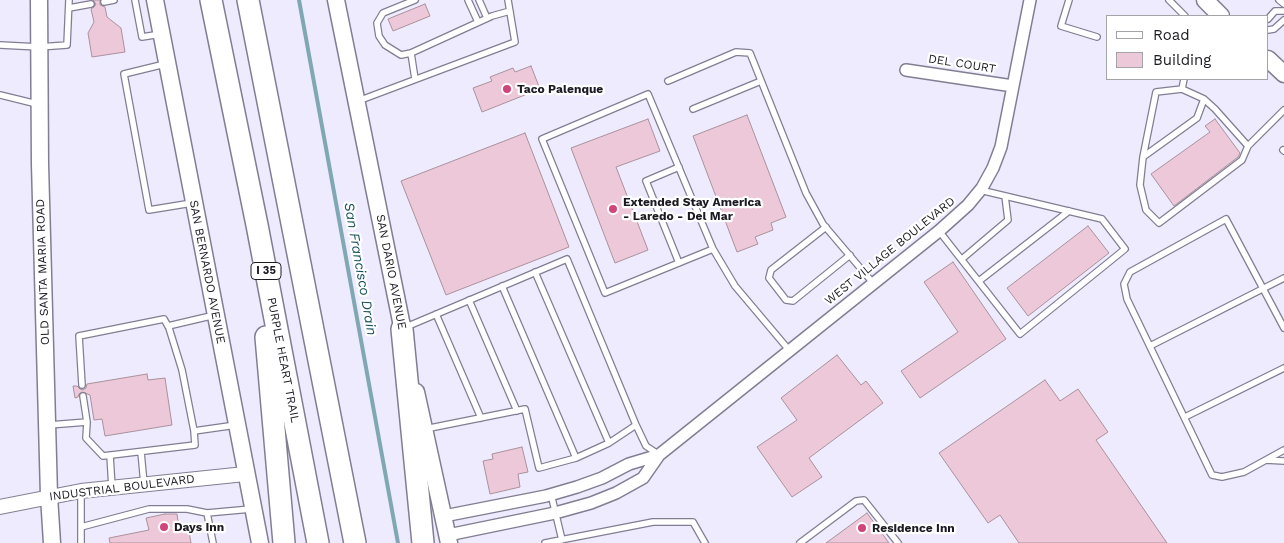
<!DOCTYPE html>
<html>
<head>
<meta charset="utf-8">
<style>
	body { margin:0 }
	#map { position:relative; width:1284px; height:543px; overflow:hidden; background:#eeebfe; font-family:"Work Sans",sans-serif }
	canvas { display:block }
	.legend { position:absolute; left:1106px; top:15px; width:162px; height:65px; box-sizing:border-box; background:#fff; border:1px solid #a4a3a7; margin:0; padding:6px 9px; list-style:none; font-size:15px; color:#1b1a22 }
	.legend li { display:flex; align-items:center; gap:10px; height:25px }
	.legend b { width:25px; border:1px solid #a4a3a7 }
</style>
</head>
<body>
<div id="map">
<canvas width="1284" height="543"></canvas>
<ul class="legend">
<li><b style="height:6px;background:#fff"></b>Road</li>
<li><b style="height:14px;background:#edc8d8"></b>Building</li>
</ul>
</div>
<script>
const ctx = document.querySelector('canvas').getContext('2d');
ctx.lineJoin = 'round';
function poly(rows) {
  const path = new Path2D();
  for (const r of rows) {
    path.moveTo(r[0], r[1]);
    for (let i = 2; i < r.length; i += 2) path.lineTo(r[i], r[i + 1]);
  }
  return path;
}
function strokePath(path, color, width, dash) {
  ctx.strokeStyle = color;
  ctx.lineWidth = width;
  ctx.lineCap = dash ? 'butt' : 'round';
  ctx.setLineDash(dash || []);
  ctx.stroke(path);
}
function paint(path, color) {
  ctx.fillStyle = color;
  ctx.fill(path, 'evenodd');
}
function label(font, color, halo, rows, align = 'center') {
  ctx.font = font + ' "Work Sans",sans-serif';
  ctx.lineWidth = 4.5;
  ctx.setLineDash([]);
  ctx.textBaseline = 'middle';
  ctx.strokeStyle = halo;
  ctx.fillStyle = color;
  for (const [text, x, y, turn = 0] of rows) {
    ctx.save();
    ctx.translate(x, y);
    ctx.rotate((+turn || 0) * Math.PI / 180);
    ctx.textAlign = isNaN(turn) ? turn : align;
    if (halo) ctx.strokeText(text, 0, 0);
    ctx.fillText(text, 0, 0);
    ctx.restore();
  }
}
strokePath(poly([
	[299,0,398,543]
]), '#7fa8b2', 4);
const building = poly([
	[93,0,100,0,100,5,105,7,107,17,121,28,125,52,92,57,88,33,94,22,91,9,94,7,96,4,93,0],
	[425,4,430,16,393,31,388,19,425,4],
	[531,66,540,89,482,112,473,88,492,81,490,77,513,68,515,72,531,66],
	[747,115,786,217,771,223,773,230,755,237,758,244,737,252,693,136,747,115],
	[648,119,660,151,616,167,648,250,615,263,571,148,648,119],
	[1215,119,1240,153,1238,157,1174,206,1151,174,1210,132,1205,126,1215,119],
	[525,133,569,247,446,295,401,181,525,133],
	[1088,226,1109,253,1028,316,1007,288,1088,226],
	[953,262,1006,339,920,398,901,371,958,332,924,282,953,262],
	[837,355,861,385,866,381,883,403,809,458,822,477,792,497,757,447,797,420,781,398,837,355],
	[147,374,148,380,165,378,172,425,105,436,102,419,94,420,90,395,82,392,79,394,78,397,75,398,73,386,77,386,80,389,83,390,86,388,87,384,147,374],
	[1045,380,1060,401,1078,389,1108,432,1096,440,1167,543,1019,543,1000,515,988,523,939,453,1045,380],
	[522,447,528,472,518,474,520,487,490,494,483,461,493,459,492,454,522,447],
	[867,513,889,543,826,543,867,513],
	[165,514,177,514,179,528,188,526,191,543,110,543,109,538,149,530,146,518,165,514]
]);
paint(building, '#edc8d8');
strokePath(building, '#a9919c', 1);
const service = poly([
	[135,0,142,37,161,34],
	[468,0,478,22],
	[479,0,487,18],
	[1069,0,1061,26,1097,37],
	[1169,0,1185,16],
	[1279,0,1284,4],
	[104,2,114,0],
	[69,8,91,4],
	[1268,19,1275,11,1284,11],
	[1268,30,1274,29,1284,20],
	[0,45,39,47,67,45,69,0],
	[411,53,401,55,385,45,379,36,377,23,383,13,415,0],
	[165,64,124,74,149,210,192,203],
	[415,79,411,53,492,16,510,11],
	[1184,79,1182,89,1204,99,1215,109,1248,146,1284,110],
	[668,81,736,52,750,53,806,193,823,224,873,283],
	[1182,89,1156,92,1143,157,1197,118,1204,99],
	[0,95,37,104],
	[358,101,515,42,508,0],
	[693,109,761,81],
	[1283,150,1284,151],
	[1143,157,1140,185,1146,210,1159,223,1242,160,1248,146],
	[679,167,646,181,679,263],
	[826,227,771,270,769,278,786,300,793,301,850,255],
	[939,231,1020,334,1125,249,1102,219,980,190],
	[713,249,648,94,542,139,605,293,713,249,735,286,789,350],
	[962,259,1008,220,1005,196],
	[535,272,609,443],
	[979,281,1069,211],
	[502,286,576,458],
	[469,300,517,411],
	[436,314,481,418],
	[168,326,215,315],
	[406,327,567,259,636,425,609,443,576,458,539,468,525,409,425,429],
	[1284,328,1226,219,1130,272,1124,284,1127,299,1212,475,1222,477,1244,472,1284,450],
	[1150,346,1284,278],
	[82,385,79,336,164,319,169,328,182,370,194,431,195,445,103,456,86,438,87,422,83,396],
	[1185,417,1284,368],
	[49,425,87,422],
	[636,425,646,446,658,454],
	[194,431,236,425],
	[141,452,144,484],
	[110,455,112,488],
	[1266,460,1284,461],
	[81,493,81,543],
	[551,494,562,540],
	[81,527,149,509,187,509,207,513],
	[213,543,207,513,251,509],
	[545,543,653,522,693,522,705,543],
	[800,543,856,501,864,500,898,543]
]);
const minor = poly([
	[906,70,1013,86],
	[444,516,546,496,577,487,602,478,629,464,659,455],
	[448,535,555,513,591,503,616,493,643,478,659,455,939,231,968,205,982,188,993,168,1001,147,1030,0]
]);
const tertiary = poly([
	[0,507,81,491,245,474]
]);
const secondary = poly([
	[39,0,40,164,49,496,52,543],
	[155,0,260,543],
	[336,0,405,341],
	[1205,0,1221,16],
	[1268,59,1284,74],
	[416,392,449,543]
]);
const motorway = poly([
	[211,0,257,225,318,543],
	[248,0,355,543],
	[402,329,423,543],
	[266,337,284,543]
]);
strokePath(service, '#817e93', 8);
strokePath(minor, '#817e93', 14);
strokePath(tertiary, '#817e93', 16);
strokePath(secondary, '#817e93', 19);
strokePath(motorway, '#817e93', 24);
strokePath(service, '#fff', 5.5);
strokePath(minor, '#fff', 11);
strokePath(tertiary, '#fff', 14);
strokePath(secondary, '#fff', 16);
strokePath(motorway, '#fff', 21);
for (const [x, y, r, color] of [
	[507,89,5,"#cf457c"],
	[613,209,5,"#cf457c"],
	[164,527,5,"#cf457c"],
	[862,528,5,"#cf457c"]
]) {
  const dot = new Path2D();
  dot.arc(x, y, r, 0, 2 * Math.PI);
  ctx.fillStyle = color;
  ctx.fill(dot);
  strokePath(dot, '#fff', 2);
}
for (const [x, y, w] of [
	[266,271,30]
]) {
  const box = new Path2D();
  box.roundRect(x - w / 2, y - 8.5, w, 17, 4);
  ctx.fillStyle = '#fff';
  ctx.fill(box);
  strokePath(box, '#1b1a22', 1);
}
label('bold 11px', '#1b1a22', null, [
	["I 35",266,271]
]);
label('12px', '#1b1a22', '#fff', [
	["DEL COURT",962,64,9],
	["WEST VILLAGE BOULEVARD",890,251,-39],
	["OLD SANTA MARIA ROAD",43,272,-92],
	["SAN BERNARDO AVENUE",207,272,79],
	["SAN DARIO AVENUE",391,272,79],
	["PURPLE HEART TRAIL",283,360,79],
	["INDUSTRIAL BOULEVARD",122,488,-7]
]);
label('bold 12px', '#1b1a22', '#fff', [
	["Taco Palenque",517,89],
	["Extended Stay America",623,202],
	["- Laredo - Del Mar",623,216],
	["Days Inn",174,527],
	["Residence Inn",872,528]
], 'left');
label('italic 14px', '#15505c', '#fff', [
	["San Francisco Drain",360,269,80]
]);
</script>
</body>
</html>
